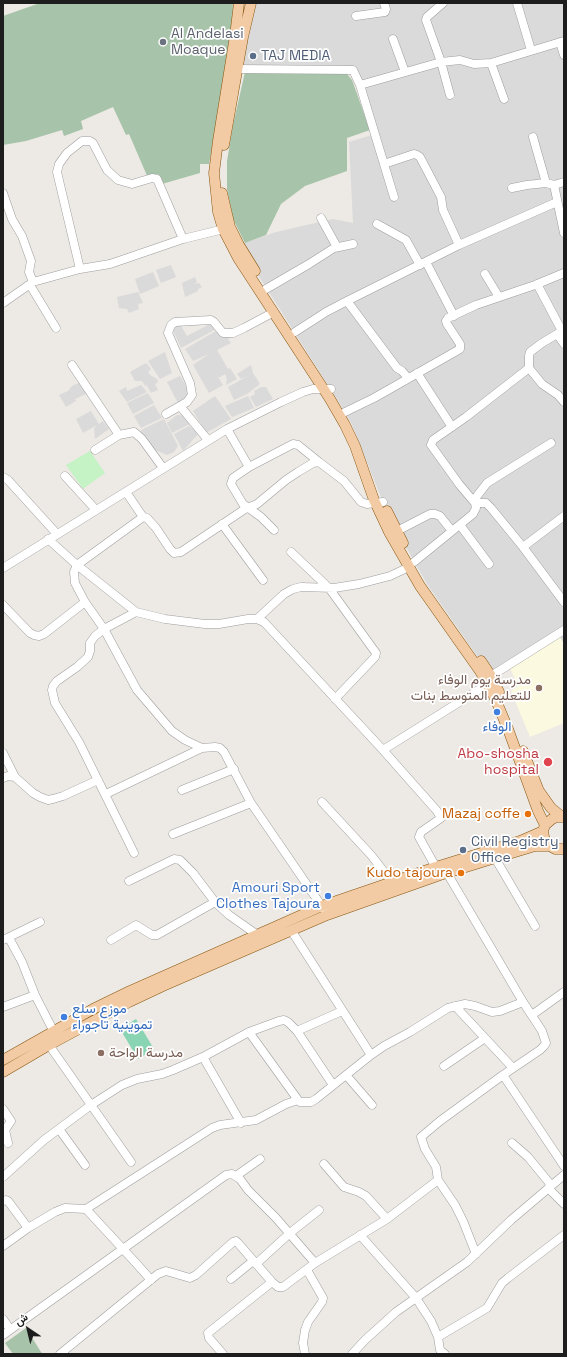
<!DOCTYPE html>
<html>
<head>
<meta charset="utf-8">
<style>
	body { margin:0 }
	#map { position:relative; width:567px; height:1357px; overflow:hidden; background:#ede9e4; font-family:"Space Grotesk",Vazirmatn,sans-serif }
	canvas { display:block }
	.frame { position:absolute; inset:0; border:4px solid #1d1d1d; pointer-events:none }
	.north { position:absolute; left:8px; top:1309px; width:40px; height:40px; -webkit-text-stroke:3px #fff; paint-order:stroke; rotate:325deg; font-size:11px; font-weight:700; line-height:16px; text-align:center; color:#1d1d1d }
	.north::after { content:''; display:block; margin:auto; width:14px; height:18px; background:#1d1d1d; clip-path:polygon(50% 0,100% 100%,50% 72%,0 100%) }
</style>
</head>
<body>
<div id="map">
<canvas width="567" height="1357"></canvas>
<div class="frame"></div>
<div class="north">ش</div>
</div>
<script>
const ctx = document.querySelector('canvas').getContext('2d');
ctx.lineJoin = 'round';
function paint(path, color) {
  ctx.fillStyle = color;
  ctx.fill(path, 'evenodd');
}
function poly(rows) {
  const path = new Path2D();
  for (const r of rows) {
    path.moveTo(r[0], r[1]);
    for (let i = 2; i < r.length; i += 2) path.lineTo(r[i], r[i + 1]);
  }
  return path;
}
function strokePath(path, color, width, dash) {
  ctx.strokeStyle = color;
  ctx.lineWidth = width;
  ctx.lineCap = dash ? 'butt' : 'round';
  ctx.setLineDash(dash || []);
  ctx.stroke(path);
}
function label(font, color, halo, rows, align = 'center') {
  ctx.font = font + ' "Space Grotesk",Vazirmatn,sans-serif';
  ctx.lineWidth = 3.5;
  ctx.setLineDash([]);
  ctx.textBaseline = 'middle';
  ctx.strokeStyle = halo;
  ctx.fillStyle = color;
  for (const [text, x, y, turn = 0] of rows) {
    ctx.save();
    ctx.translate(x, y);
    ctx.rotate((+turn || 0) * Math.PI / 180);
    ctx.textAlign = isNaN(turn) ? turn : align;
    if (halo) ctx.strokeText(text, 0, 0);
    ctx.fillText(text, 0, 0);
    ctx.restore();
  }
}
paint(poly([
	[251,3,564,3,564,644,558,634,491,676,427,584,397,531,383,502,352,425,345,412,239,245,276,232,333,219,353,223,349,142,375,134,354,71,238,69],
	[171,265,176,277,161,283,156,270],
	[153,272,159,286,140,294,135,279],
	[195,277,197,282,194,284,199,283,202,287,198,289,198,291,185,297,182,283],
	[138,292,143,303,138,304,139,309,129,313,127,309,119,308,117,297],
	[212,323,216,329,181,348,172,328,180,324,187,336],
	[216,331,224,336,231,337,228,339,231,343,217,350,228,369,230,368,237,379,226,385,227,379,225,374,220,377,218,377,223,385,209,393,193,365,209,354,193,361,185,349],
	[165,352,172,373,160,379,148,361],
	[146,363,151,369,148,372,150,375,157,379,158,382,155,384,158,390,151,393,146,384,146,387,142,381,135,381,130,372],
	[251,365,253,373,260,384,247,394,234,400,228,387,248,376,241,379,237,374],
	[180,376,191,394,178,403,167,382],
	[81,382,88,393,75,399,76,401,66,407,59,395,68,391,72,386],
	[141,385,147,392,127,402,119,391,126,387,127,391],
	[261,387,266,387,273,399,256,407,250,397,255,394,254,391],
	[148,393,154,403,133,414,127,403],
	[215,396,231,419,206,433,193,411],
	[248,396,254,408,232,417,225,406],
	[154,405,162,418,141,428,134,416],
	[91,411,99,424,103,421,109,429,95,439,94,428,97,425,83,433,76,419],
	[177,415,188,416,190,424,172,433,167,423],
	[164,419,178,446,174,452,167,455,155,450,142,436,141,430],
	[189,426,199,433,183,451,174,434]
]), '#dbdada');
paint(poly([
	[560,637,564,644,564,723,530,737,511,691,518,686,510,668]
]), '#fbf9df');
paint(poly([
	[40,3,233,3,232,35,209,164,200,164,200,173,162,184,158,174,148,178,129,134,126,135,113,107,81,121,83,129,64,136,62,130,26,141,3,145,3,16],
	[245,72,347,74,352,80,370,130,347,138,347,171,305,186,281,204,266,235,245,243,233,219,227,189,227,161,233,125],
	[26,1328,41,1352,43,1354,13,1354,5,1343]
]), '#a7c4aa');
paint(poly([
	[90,451,105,473,83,489,66,465]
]), '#c5f3c5');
paint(poly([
	[136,1019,154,1049,138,1059,120,1029]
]), '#89d4b2');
const minor = poly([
	[443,3,427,17,426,20,441,62,450,95],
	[517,3,531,50],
	[356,16,385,12,386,9,384,3],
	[393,39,405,72],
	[560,42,564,55],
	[491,63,504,99],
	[238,69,353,70,360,85,394,197],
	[360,85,441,62,460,60,474,64,491,63,564,41],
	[533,137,546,183,554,185,564,182],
	[384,164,414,154,417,155,420,157,441,197,443,210,459,245],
	[554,185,564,233],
	[512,188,527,185,546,183],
	[3,193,12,219,22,236,31,261,29,272,33,282],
	[321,218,337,247],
	[377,224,406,240,420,265],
	[426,262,454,316],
	[80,269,57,172,59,164,67,153,82,141,90,141,93,143,107,170,118,180,132,184,152,178,157,179,183,239],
	[485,274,499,297],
	[537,284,562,331,542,343,530,352,529,356,529,368,542,384,558,395,564,402],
	[30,285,56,328],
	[266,289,309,264,334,248,353,244],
	[347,301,397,368,402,371,408,378],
	[3,303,33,282,80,269,110,264,183,239,228,228],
	[295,332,326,312,347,301,459,245,557,202],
	[557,334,564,344],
	[72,365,119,435],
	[529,368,466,417,433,440,431,445,459,484,475,503,486,503,491,508,523,547,564,602],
	[417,373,452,427],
	[180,406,208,440],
	[345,412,374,398,460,349,460,344,447,324,446,321,448,318,476,305,535,285,564,273],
	[166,414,187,402,192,395,190,383,168,333,171,325,175,322,211,320,214,322,223,333,233,333,244,328,274,312],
	[227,429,249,467],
	[95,450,119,435,134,432,142,439,163,468],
	[65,476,96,510],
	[3,477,8,480,57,534],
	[126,492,143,517,77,565,74,572,75,583,85,602,104,629,137,690,172,731,185,740,202,748],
	[143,517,147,518,156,528,170,549,174,553,181,552,245,509,257,504,286,480,298,472,313,463,319,462,344,481,361,502,367,504,383,502],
	[222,524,263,580],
	[460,525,489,564],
	[274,530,261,517,243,504,231,484,233,478,249,467,293,444,298,445,319,462],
	[397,531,430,514,435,514,440,516,452,531],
	[48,539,77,565,136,612,165,619,205,624,219,624,248,619,257,619,264,622,383,750,437,811,441,818,421,832,419,837,438,871],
	[523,547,564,516],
	[291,552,329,588,376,653,375,657,335,699],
	[414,562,473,514,476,508,475,503,477,496,487,483,551,443],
	[3,568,227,429,281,402,303,392,313,389,331,389],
	[3,605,30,633,34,635,39,636,44,634,85,602],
	[257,619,284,594,293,589,301,587,334,588,359,584,390,576,409,567],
	[491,676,564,630],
	[383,750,488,684],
	[3,753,15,777],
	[3,778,8,776,15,777,33,793,40,797,48,800,53,799,63,796,98,780],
	[182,790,234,769],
	[106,794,202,748,215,747,220,748,224,752,251,803],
	[322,802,371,855,392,882],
	[173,834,251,803,325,911],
	[134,853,79,742,55,703,52,690,53,686,57,681,77,667,88,657,90,651,90,643,95,636,104,629,136,612],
	[495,858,535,926],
	[447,873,523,1002,542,1031,546,1043,544,1046,540,1050,503,1075,440,1121,421,1137,425,1149,436,1167,438,1180,455,1205,463,1221,476,1254],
	[129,881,174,859,180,860,193,873,215,902,229,915,256,934],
	[291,930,371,1055],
	[9,938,22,962,35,995,56,1036],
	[3,940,40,922],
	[111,940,136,925,152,935,157,935,215,902],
	[455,1006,513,1068],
	[3,1007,35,995],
	[532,1015,564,992],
	[297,1031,342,1011],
	[249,1032,298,1100,300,1102,311,1102,316,1099,371,1055,384,1046,410,1032,448,1008,465,1004,475,1006,492,1012,500,1011,523,1002],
	[49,1045,131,1162],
	[203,1057,241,1123],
	[444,1066,485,1038],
	[346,1075,372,1105],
	[503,1075,564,1166],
	[3,1109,11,1121,5,1130,8,1143],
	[59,1129,85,1165],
	[512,1143,528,1157,551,1185],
	[324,1164,344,1187,359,1192,366,1196,387,1219],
	[236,1176,260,1159],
	[3,1177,44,1140,91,1105,122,1085,137,1079,162,1074,173,1070,203,1057,249,1032,279,1021,284,1020,288,1022,297,1031,333,1085],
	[548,1188,564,1204],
	[3,1201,6,1200,8,1201,28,1228],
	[360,1235,416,1298,431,1321,438,1337,440,1350,445,1354],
	[3,1246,28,1228,55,1212,65,1208,86,1209],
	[256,1264,290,1233,319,1210],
	[231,1279,253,1261],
	[151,1280,135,1262,86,1209,212,1128,220,1125,256,1120,286,1104,298,1100],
	[3,1319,10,1329],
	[3,1335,226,1175,232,1174,240,1179,248,1190,276,1218,315,1263],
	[438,1337,487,1308,502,1283,508,1278,564,1235],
	[60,1354,158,1274,166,1271,190,1278,196,1275,233,1242,236,1241,238,1243,272,1282,278,1287,283,1287,315,1263,387,1219,438,1180],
	[223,1354,209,1338,208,1333,272,1282],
	[305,1354,303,1343,305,1330,308,1322,322,1302,323,1298,307,1270],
	[352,1354,365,1340,396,1312,467,1262,511,1220,564,1175]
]);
const major = poly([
	[239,3,235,36,218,141,214,173,218,212,223,229,238,258,330,399,345,425,355,446,374,500,389,532,420,586,480,671,495,698,508,729,538,811,545,825],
	[224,145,243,37,251,3],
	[222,193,230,227,239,245,255,271],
	[387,511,403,543],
	[481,661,491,676,499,692],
	[523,751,539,791,551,808,561,816],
	[564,817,556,817,552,819,545,825,543,831,544,837,546,842,550,846,555,849,564,849],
	[3,1060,93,1009,130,991,322,906,436,867,520,841,543,831],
	[3,1072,49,1045,129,1002,163,986,327,915,440,875,495,858,535,846,550,846]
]);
strokePath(minor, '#9e9e9e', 9);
strokePath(major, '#87560f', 11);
strokePath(minor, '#fff', 8);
strokePath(major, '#f2cba4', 10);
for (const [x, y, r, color] of [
	[163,42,4,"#6b7280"],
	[253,56,4,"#5c6f8a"],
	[539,688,4,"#8d6e63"],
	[497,712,4,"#3f7fe0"],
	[548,762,5,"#e0444e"],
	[528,814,4,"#e8710a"],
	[463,850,4,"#5c6f8a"],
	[461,873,4,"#e8710a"],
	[328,896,4,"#3f7fe0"],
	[64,1017,4,"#3f7fe0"],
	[101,1053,4,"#8d6e63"]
]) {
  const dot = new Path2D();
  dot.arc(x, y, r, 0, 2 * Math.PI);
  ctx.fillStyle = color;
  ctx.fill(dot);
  strokePath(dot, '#fff', 1.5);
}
label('14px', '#5b616d', '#fff', [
	["Al Andelasi",171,34],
	["Moaque",171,50]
], 'left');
label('14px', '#4e5e75', '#fff', [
	["TAJ MEDIA",261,56],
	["Civil Registry",471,842],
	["Office",471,858]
], 'left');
label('14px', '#785e54', '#fff', [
	["مدرسة يوم الوفاء",531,680],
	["للتعليم المتوسط بنات",531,696],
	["مدرسة الواحة",109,1053,"left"]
], 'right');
label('14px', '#366cbe', '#fff', [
	["الوفاء",497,727],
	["Amouri Sport",320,888,"right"],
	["Clothes Tajoura",320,904,"right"],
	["موزع سلع",72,1009,"left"],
	["تموينية تاجوراء",72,1025,"left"]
]);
label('14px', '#be3a42', '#fff', [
	["Abo-shosha",539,754],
	["hospital",539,770]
], 'right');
label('14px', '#c56008', '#fff', [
	["Mazaj coffe",520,814],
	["Kudo tajoura",453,873]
], 'right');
</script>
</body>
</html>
